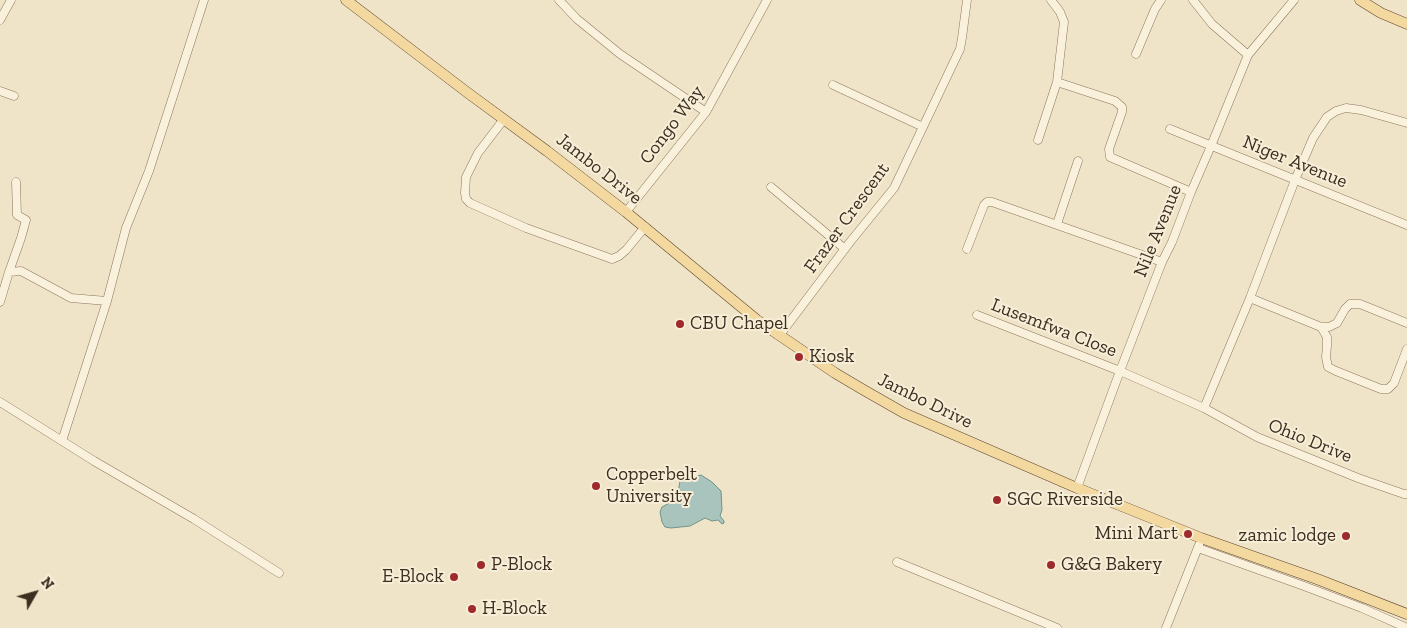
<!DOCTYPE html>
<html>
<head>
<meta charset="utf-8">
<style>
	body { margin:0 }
	#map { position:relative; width:1407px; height:628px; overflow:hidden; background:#f0e4c8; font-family:"Zilla Slab",serif }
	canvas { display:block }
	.north { position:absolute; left:10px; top:568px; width:50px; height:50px; -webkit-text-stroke:4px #f7eed8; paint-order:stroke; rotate:52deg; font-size:14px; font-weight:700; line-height:20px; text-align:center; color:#3d2e20 }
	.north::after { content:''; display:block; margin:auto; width:18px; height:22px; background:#3d2e20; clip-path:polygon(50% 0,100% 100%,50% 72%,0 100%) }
</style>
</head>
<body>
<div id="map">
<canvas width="1407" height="628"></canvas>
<div class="north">N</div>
</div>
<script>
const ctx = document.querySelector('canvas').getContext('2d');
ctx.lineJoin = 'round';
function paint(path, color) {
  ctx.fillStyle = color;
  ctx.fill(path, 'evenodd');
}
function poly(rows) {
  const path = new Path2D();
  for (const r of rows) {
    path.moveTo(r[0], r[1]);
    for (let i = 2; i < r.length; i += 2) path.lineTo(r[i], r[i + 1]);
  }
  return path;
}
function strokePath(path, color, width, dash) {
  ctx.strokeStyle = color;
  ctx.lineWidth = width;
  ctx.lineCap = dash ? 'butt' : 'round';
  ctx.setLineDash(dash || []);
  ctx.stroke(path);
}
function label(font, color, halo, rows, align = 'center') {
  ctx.font = font + ' "Zilla Slab",serif';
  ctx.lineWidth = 4;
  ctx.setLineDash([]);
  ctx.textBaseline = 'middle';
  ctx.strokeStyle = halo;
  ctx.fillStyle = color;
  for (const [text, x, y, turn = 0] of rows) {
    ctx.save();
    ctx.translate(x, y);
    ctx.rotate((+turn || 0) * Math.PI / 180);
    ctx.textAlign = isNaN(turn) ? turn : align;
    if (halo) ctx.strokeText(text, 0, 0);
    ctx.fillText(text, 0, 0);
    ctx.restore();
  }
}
const water = poly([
	[688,475,695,479,697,476,701,475,712,482,721,491,722,510,720,516,724,521,724,523,722,524,718,520,712,521,705,518,690,526,671,528,665,527,662,522,660,512,662,507,677,499,680,481,688,475]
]);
paint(water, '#a9c4bc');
strokePath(water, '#6f938a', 1);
const minor = poly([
	[559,0,577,19,620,54,706,112],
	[1193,0,1212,24,1248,55],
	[0,20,11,0],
	[1136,54,1155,9,1161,0],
	[1057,82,1115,101,1122,107,1122,112,1109,149,1110,157,1191,192],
	[833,85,923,127],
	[0,91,14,96],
	[504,119,478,153,466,177,465,193,466,199,470,203,526,228,612,259,619,256,626,250,645,227],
	[1170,129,1407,225],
	[1038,140,1057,82,1064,22,1060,12,1051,0],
	[771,187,845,249],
	[626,212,706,112,767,0],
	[1057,224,1078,161],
	[967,249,984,205,987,202,992,202,1162,262],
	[9,272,21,271,71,298,107,301],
	[1250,298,1321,327,1329,327,1337,323,1345,309,1350,304,1360,304,1407,323],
	[0,302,9,272,21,238,26,220,17,215,16,182],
	[977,315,1120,371,1204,408,1257,437,1358,478,1404,494,1407,494],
	[1321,327,1327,337,1327,346,1326,357,1328,367,1336,371,1381,389,1388,389,1394,383,1407,349],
	[779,336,850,242,894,188,960,49,962,38,967,0],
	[0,402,94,461,194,519,279,573],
	[1204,408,1250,298,1295,180,1313,138,1327,117,1336,111,1346,108,1361,110,1407,123],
	[62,441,107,301,126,228,149,171,204,0],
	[1077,488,1120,371,1162,262,1172,242,1191,192,1211,146,1248,55,1294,0],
	[1198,548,1304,586,1362,608,1407,628],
	[897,562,1057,628],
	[1166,628,1199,545]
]);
const major = poly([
	[346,0,468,93,547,151,626,212,757,320,835,373,862,389,904,413,1077,488,1201,538,1317,579,1407,614],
	[1360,0,1381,13,1407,24]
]);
strokePath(minor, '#8d765c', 9);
strokePath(major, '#5b4430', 11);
strokePath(minor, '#faf1dc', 8);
strokePath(major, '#f3d9a0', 10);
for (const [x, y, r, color] of [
	[680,324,5,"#9e2a2b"],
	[799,357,5,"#9e2a2b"],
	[596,486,5,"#9e2a2b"],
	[997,500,5,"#9e2a2b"],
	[1188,534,5,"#9e2a2b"],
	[1346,536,5,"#9e2a2b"],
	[481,565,5,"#9e2a2b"],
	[1051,565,5,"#9e2a2b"],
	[454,577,5,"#9e2a2b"],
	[472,609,5,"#9e2a2b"]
]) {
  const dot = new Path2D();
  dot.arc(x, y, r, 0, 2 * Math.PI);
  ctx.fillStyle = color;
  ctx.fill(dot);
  strokePath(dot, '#f7eed8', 2);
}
label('19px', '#3d2e20', '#f7eed8', [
	["Congo Way",672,125,-53],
	["Niger Avenue",1295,162,22],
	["Jambo Drive",599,169,38],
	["Frazer Crescent",847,218,-54],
	["Nile Avenue",1158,231,-68],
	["Lusemfwa Close",1054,328,21],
	["Jambo Drive",925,401,26],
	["Ohio Drive",1310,441,22]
]);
label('19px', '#3d2e20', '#f7eed8', [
	["CBU Chapel",690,324],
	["Kiosk",809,357],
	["Copperbelt",606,475],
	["University",606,497],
	["SGC Riverside",1007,500],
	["Mini Mart",1178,534,"right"],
	["zamic lodge",1336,536,"right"],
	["P-Block",491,565],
	["G&G Bakery",1061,565],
	["E-Block",444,577,"right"],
	["H-Block",482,609]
], 'left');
</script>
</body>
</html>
